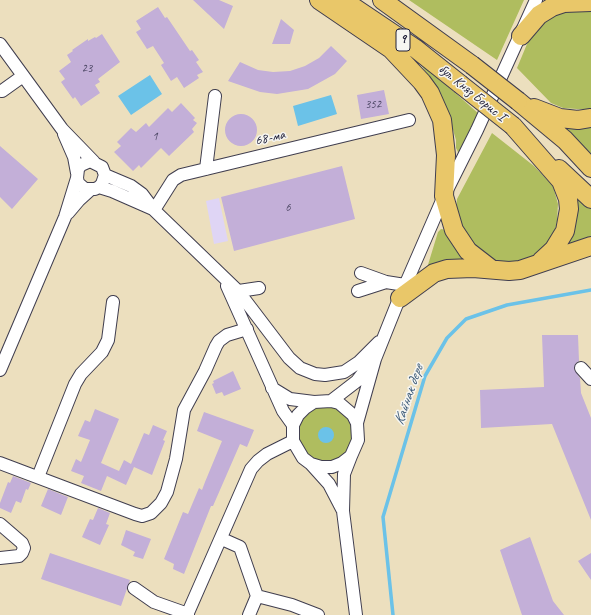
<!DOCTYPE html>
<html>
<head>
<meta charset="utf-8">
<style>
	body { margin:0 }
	canvas { display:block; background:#ecdfbe }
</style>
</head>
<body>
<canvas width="591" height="615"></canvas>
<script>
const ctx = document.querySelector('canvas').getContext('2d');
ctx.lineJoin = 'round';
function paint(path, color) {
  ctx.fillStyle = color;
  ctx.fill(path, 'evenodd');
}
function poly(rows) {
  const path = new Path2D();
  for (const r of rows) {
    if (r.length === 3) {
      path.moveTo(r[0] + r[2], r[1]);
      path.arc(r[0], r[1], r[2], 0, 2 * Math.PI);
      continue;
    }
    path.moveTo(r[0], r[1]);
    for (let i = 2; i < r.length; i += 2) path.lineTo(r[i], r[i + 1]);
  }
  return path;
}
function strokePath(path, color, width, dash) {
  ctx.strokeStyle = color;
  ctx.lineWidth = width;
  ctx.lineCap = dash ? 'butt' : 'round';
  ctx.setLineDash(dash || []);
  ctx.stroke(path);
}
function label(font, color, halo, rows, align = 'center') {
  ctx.font = font + ' Caveat,sans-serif';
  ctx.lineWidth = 3;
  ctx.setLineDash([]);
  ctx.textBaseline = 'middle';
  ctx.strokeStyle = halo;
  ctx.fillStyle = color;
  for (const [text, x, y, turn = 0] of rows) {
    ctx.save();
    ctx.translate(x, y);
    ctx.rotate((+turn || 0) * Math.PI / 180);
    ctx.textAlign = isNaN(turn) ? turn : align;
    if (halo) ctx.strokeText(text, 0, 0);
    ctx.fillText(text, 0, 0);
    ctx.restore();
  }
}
paint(poly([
	[219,198,228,241,214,244,206,201]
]), '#dfd5f5');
paint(poly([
	[409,0,524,0,497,60],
	[564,10,591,12,591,110,563,108,551,103,517,68,532,32,541,22],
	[416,58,479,114,461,152,458,152,456,148,456,140,449,116,440,92],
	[591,122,591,155,562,125],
	[492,133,534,166,553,186,558,204,557,221,554,235,543,251,525,261,499,265,462,236,456,208,457,199],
	[575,192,591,209,591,238,563,247],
	[441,229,446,230,464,260,427,268,438,232],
	[331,401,358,428,342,463,311,464,292,433,298,415]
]), '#afbd5f');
paint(poly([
	[150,75,162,94,131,115,118,96],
	[331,95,337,114,298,126,293,106],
	[326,435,8]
]), '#6bc2e8');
strokePath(poly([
	[393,615,383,517,425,376,447,338,466,319,507,305,591,290]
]), '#6bc2e8', 3.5);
paint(poly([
	[193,0,219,0,233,6,224,29],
	[158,7,165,18,167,17,190,51,192,50,199,60,196,62,203,72,197,75,199,78,184,88,177,77,171,81,161,65,164,63,153,46,147,49,136,32,141,29,136,21],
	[281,19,294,30,290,44,272,44],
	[102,34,120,62,98,79,100,82,95,85,100,93,81,106,75,97,73,99,61,82,65,79,59,71,71,62,67,55,73,51,72,50,88,39,88,41,95,37,96,38],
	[331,46,347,61,335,74,308,89,277,94,260,92,228,81,240,62,258,70,273,72,290,71,305,66,319,58],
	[384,90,389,114,361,119,357,95],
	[181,103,195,118,193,120,197,123,192,129,194,132,169,156,161,148,141,168,139,165,133,171,114,152,121,146,117,142,131,128,136,132,146,123,149,127,168,108,172,112],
	[241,130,16],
	[0,146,38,179,12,209,0,197],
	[342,166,355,219,234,251,221,197],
	[542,335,578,335,579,361,576,363,574,369,580,378,581,393,591,418,591,520,552,424,481,428,480,390,544,387],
	[233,371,241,389,224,396,222,392,216,394,212,384,214,383,213,381],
	[95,409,119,419,101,463,119,471,124,460,131,464,144,433,149,435,153,425,167,431,163,440,165,441,152,475,134,467,126,485,107,476,101,491,81,483,84,476,71,471,76,459,81,462,90,440,78,436,85,420,90,422],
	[204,412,254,430,247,447,240,444,213,506,211,506,184,574,173,569,174,564,164,559,183,512,188,514,199,488,202,490,205,482,222,441,197,431],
	[13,476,31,483,28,490,26,489,21,503,16,501,11,513,0,508,0,503,8,482,10,483],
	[48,489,68,497,61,515,41,506],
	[98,508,110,513,106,524,109,525,100,545,82,537,90,519,93,520],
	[126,530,151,539,143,559,133,556,135,552,121,545],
	[530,537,553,601,564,615,522,615,500,550],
	[50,553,130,580,121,606,41,579],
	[591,553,591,580,578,561]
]), '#c3afd8');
const minor = poly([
	[0,44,62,129,94,162],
	[2,91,23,76],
	[64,134,74,157,77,173],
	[206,169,215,96],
	[105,175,131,186,142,194,154,210,238,291,289,358,300,368,315,374,325,375,344,372,359,362,379,342],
	[99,187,102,184,105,175,102,167,90,161,81,165,78,169,77,178,78,183,85,189,95,189,99,187,112,191,153,209],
	[154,210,173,180,181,175,409,120],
	[68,213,79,200,90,190],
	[361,273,386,282,405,285],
	[227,286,283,411,293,425],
	[358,291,386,282],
	[232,292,259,288],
	[581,368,591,379],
	[0,370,65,217,77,178],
	[272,388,290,399,314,402,331,401,339,403,353,415,357,423,358,440,351,456,342,463,332,467,321,467,311,464],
	[331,401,357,381,370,364],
	[314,402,305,408,298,415,293,425,293,441,303,458,311,464,329,484,342,509],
	[357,423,375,359,397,304,444,196,477,130,536,0],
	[351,456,344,474,343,511,356,615],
	[0,463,135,514,142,516,151,513,161,503,167,492,176,459,184,410,205,371,216,346,219,341,227,335,247,329],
	[38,477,75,384,81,374,102,352,108,340,113,302],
	[0,524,22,543,24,548,22,553,19,556,0,558],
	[222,539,240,547,257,596,249,615],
	[134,588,154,602,188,614],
	[257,596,292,605,318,615],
	[187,615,251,469,258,461,267,454,293,441]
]);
const highway = poly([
	[319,0,391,49,422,82,430,93,442,120,446,155,444,196,454,230,468,251,490,268],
	[343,0,416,49,460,84],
	[382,0,472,65],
	[521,36,539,15,552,7,564,3,591,2],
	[518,101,565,140,591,168],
	[534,108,560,118,578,120,591,118],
	[513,126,561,181,568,199,569,209,565,231,554,249,541,261],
	[559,169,591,199],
	[400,298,434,273,447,269,473,268,509,271,520,270,591,246]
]);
strokePath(minor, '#403e4f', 14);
strokePath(highway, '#403e4f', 20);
strokePath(minor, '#fff', 12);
strokePath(highway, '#e9c769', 18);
const highwayBridge = poly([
	[472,65,518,101],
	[460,84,513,126]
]);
strokePath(highwayBridge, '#403e4f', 20, []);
strokePath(highwayBridge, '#e9c769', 18);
label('12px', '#4a4562', null, [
	["23",87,69],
	["352",373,105],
	["1",155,137],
	["6",288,208]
]);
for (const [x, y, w] of [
	[403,40,14]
]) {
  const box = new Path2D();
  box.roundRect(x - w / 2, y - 11, w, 22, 3);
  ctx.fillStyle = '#f6f6f2';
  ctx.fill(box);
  strokePath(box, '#22223b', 1);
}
label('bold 13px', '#22223b', null, [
	["9",403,40]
]);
label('14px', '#22223b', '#f6f6f2', [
	["бул. Княз Борис I",472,93,39],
	["68-ма",270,138,-13]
]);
label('italic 15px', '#3c5a78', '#f6f6f2', [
	["Кайнак дере",409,395,-71]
]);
</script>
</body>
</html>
